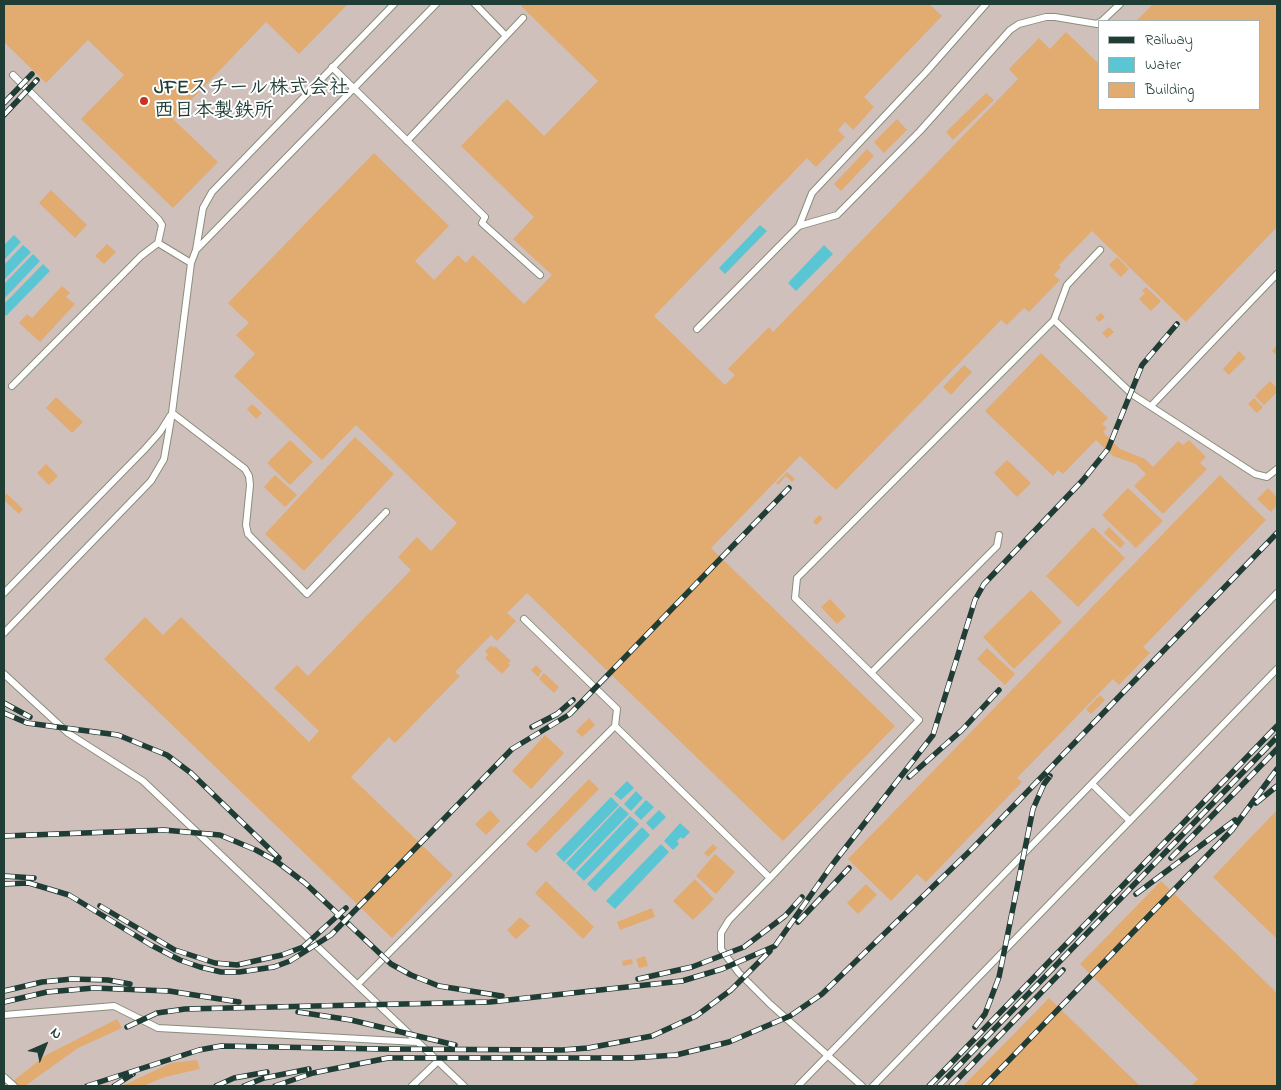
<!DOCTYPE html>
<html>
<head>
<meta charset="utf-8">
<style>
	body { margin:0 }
	#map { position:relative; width:1281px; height:1090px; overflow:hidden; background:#f0e0c0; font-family:"Indie Flower",sans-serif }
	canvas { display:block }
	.frame { position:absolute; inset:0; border:5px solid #1f3d34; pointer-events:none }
	.legend { position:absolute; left:1098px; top:20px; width:162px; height:90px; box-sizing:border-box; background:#fff; border:1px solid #a5b1ae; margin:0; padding:6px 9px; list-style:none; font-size:15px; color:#1f3d34 }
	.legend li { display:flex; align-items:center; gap:10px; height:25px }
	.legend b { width:25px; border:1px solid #a5b1ae }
	.north { position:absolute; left:20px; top:1020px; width:50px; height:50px; -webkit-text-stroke:4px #fff; paint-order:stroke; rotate:44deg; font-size:14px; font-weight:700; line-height:20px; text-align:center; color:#1f3d34 }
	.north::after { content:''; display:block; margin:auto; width:18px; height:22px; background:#1f3d34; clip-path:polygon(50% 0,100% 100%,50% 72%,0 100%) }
</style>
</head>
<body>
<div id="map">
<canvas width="1281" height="1090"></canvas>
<div class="frame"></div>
<ul class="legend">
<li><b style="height:6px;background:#1f3d34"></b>Railway</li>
<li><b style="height:14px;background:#5ac6d4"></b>Water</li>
<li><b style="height:14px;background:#e2ab70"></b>Building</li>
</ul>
<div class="north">N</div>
</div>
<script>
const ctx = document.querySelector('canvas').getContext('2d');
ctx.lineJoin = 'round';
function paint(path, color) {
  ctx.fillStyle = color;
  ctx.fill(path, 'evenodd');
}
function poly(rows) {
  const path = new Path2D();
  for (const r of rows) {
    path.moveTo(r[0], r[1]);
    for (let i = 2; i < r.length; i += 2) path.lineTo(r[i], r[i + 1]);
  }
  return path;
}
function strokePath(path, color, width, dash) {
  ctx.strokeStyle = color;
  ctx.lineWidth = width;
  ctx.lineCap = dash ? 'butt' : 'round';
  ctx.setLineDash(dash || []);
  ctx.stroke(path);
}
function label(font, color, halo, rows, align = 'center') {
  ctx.font = font + ' "Indie Flower","Klee One",sans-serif';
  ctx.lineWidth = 4;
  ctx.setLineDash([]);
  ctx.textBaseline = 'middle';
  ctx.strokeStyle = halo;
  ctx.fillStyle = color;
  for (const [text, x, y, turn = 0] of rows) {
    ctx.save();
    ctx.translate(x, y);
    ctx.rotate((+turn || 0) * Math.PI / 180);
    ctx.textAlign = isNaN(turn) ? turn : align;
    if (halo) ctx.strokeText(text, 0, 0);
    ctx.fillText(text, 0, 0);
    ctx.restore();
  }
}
paint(poly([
	[4,4,1277,4,1277,1086,4,1086],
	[1100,21,1260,21,1260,109,1100,109]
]), '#d0c0bc');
paint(poly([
	[760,225,767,231,725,274,719,268],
	[14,235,21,242,4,260,4,245],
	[23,245,31,252,4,280,4,265],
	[824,245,833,254,796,291,788,283],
	[33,254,40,261,4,299,4,284],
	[43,264,50,271,6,316,4,314,4,304],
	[627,781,634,788,621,800,614,794],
	[636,791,643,798,631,811,624,804],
	[611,797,619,805,564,862,556,854],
	[646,800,654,807,641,820,634,813],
	[620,806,629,814,574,871,566,863],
	[659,810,666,817,653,830,646,823],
	[630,816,639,824,584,881,576,873],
	[680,823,690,832,683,839,681,837,677,841,679,844,673,850,664,841],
	[642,827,650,835,595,892,587,884],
	[661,844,669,852,615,909,606,901]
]), '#5ac6d4');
paint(poly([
	[4,4,348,4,299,54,266,22,173,119,218,162,173,208,81,119,124,75,88,40,46,83,4,42],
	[524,4,929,4,942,16,864,97,874,107,853,130,845,122,838,130,845,137,816,167,807,158,654,316,725,385,735,375,728,369,769,327,773,332,1018,79,1009,69,1039,38,1050,49,1066,32,1097,62,1100,59,1100,109,1260,109,1260,21,1136,21,1153,4,1277,4,1277,227,1186,322,1092,231,1059,265,1061,267,1054,275,1060,280,1029,312,1024,308,1007,325,1001,320,836,490,800,456,711,548,895,726,783,841,527,593,507,613,516,621,497,641,491,635,455,672,460,676,395,743,389,737,351,777,453,875,392,938,104,659,145,617,163,635,181,617,309,742,319,731,274,688,297,665,308,676,411,570,398,557,417,537,431,551,457,523,356,425,322,460,234,376,255,354,236,335,249,323,228,303,374,153,449,226,415,261,434,280,458,255,466,263,473,255,524,304,552,275,513,239,534,217,461,146,507,99,544,136,598,81,521,6],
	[986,93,994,100,953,140,946,132],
	[897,119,907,130,884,153,874,142],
	[867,149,874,156,841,191,834,184],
	[51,190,87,225,75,238,39,203],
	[107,244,116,252,104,264,95,256],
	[1117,257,1129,269,1121,277,1109,265],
	[62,286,70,293,66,297,75,304,40,342,19,323,27,314,32,318],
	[1146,287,1161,301,1151,311,1139,299,1145,293,1142,291],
	[1101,313,1105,317,1099,322,1095,318],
	[1109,327,1114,332,1107,338,1102,333],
	[1277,345,1277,356,1272,351],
	[1239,351,1246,358,1229,375,1223,369],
	[1041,353,1108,418,1102,424,1107,428,1103,432,1120,449,1145,459,1153,467,1178,441,1183,445,1189,440,1206,457,1200,463,1207,469,1163,514,1134,486,1146,474,1136,464,1113,456,1096,440,1063,474,1058,470,1053,476,985,411],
	[964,365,972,372,951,395,943,387],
	[1270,381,1277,388,1277,392,1264,405,1255,396],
	[56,397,83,422,72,433,46,408],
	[1254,398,1263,407,1257,413,1248,404],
	[252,404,262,413,256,419,247,409],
	[355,437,394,474,304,571,265,534],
	[290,440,313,462,290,485,267,463],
	[1007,460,1031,483,1017,497,994,473],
	[46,464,58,476,49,485,37,473],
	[787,472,795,479,792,482,786,476,778,485,776,483],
	[275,475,297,495,285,507,264,487],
	[1220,475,1266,520,1143,647,1150,653,1119,685,1113,679,1017,778,1022,782,926,882,917,874,891,901,848,859],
	[1128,488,1163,521,1136,548,1102,515],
	[1268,488,1277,497,1277,505,1271,512,1257,499],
	[6,493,23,509,19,514,4,500],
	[819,515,823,518,817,525,813,522],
	[1093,527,1125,558,1078,607,1046,576],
	[1109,527,1125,543,1120,548,1104,533],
	[1031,590,1062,622,1014,669,983,637],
	[830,599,846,616,837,624,821,607],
	[491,645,494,648,495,646,511,661,508,663,510,665,502,674,485,658,488,655,485,651],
	[987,648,1015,674,1005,685,977,659],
	[536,665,542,671,538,677,531,670],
	[544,673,559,687,554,693,539,679],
	[1100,695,1105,700,1091,714,1086,709],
	[589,718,595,725,582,737,576,731],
	[545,735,564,753,531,789,512,771],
	[589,779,599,789,536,853,526,844],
	[490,810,500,821,486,835,475,824],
	[1277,810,1277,939,1213,877],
	[713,844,717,848,708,857,704,853],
	[715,854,735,872,716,894,696,876],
	[695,879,714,899,693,920,673,901],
	[546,881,594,927,583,939,535,893],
	[1161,881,1277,993,1277,1086,1191,1086,1198,1079,1080,964],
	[866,884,877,895,858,914,847,903],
	[652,908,655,917,620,930,617,922],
	[520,917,530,926,516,939,507,930],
	[645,956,648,966,639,968,636,959],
	[632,959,633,964,623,966,622,961],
	[1049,998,1140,1086,963,1086],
	[117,1019,122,1028,78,1048,25,1086,7,1086,46,1055],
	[197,1060,200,1069,165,1077,143,1086,122,1086,171,1063]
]), '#e2ab70');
const service = poly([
	[475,4,506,36],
	[1102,21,1120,4],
	[332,67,485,217,482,223,540,275],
	[13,75,159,220,162,225,158,243],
	[407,141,523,18],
	[799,226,837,215,920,131,1010,30,1019,24,1046,17,1055,17,1097,24,1100,22],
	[197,249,436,4],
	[1054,320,1067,285,1100,250],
	[697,329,799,226,812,193,926,72,986,4],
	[12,386,141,256,158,243,191,263],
	[1151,406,1277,274],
	[172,413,245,469,249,476,250,485,246,525,248,534,307,594,386,512],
	[4,593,144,450,160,432,170,416],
	[524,619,617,709,615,726],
	[4,633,151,481,164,459,172,413,191,263,196,250,203,208,212,192,394,4],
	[871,673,997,546,999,535],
	[4,674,68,733,143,781,464,1086],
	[1092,784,1130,821],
	[770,878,919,720,795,598,797,578,1054,320,1133,395,1255,474,1267,477,1277,469],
	[358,984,615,726,770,878,729,920,721,933,721,949,739,973,770,1004,862,1086],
	[4,1015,114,1006,158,1028,417,1042],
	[4,1077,14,1086],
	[412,1086,438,1061],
	[798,1086,1277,593],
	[873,1086,1277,669]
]);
strokePath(service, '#888e7a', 8);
strokePath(service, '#fff', 6);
const rail = poly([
	[4,103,32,74],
	[4,115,37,80],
	[4,703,30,717],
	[4,713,27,723,118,735,167,755,191,773,279,858],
	[532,727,557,714,573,700],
	[909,777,962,730,999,690],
	[1256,803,1277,786],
	[4,836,164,830,220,835,256,850,276,861,305,883,391,964,411,975,439,986,502,996],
	[1171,858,1277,749],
	[4,876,34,878],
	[4,884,29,883,69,895,151,945,180,960,200,967,221,972,239,972,274,967,290,961,331,935,512,749,570,714,789,488],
	[1136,894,1235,820],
	[100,906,175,950,215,963,237,965,282,955,303,947,346,908],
	[798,922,849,868],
	[638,979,692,967,744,947,785,916,802,897],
	[4,991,42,982,72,979,108,980,130,984],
	[4,1002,47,992,94,988,169,991,239,1002],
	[298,1012,351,1020,455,1045],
	[127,1027,157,1013,185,1009,490,1002,682,981,722,969,775,946,832,865,933,735,975,600,984,584,1083,480,1108,449,1142,365,1177,324],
	[975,1027,985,1014,999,977,1033,809,1044,784,1050,776],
	[87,1086,199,1050,221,1046,382,1049,562,1050,588,1048,652,1036,696,1016,731,990,770,951],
	[114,1086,133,1074],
	[216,1086,234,1078,267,1072],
	[244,1086,264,1078,309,1069],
	[275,1086,313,1073,388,1058,630,1058,676,1055,729,1042,790,1016,822,994,973,848,1277,533],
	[929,1086,1277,726],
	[939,1086,1277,737],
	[951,1086,1063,970],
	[984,1086,1232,830,1277,769]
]);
strokePath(rail, '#1f3d34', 5.5);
strokePath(rail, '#fff', 4, [11]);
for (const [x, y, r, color] of [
	[144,101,5,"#c8321e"]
]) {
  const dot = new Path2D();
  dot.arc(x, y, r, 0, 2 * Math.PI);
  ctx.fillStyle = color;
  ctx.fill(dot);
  strokePath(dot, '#fff', 2);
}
label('bold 20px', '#1f3d34', '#fff', [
	["JFEスチール株式会社",154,90],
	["西日本製鉄所",154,113]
], 'left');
</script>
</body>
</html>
